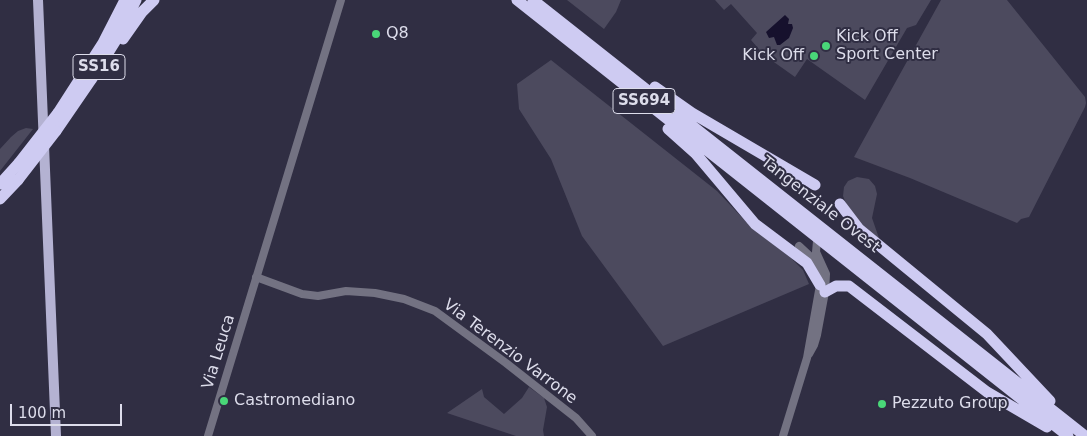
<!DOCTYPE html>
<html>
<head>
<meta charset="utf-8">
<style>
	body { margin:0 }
	#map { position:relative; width:1087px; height:436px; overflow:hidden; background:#302e43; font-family:"DejaVu Sans",sans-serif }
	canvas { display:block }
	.scale { position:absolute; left:10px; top:404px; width:112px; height:22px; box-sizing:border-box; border:2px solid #ddddeb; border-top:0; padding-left:6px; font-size:15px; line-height:18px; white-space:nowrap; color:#ddddeb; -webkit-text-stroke:4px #302e43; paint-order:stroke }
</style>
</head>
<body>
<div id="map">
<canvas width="1087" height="436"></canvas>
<div class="scale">100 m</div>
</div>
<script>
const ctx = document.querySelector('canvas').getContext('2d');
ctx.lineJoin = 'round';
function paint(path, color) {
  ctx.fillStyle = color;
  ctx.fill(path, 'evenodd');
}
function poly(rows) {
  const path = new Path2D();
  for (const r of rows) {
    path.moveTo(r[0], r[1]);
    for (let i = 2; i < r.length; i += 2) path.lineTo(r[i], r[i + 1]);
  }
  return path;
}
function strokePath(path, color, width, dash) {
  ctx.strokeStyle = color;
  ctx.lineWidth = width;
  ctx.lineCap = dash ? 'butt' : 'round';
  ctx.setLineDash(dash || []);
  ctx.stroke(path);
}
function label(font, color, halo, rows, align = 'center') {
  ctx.font = font + ' "DejaVu Sans",sans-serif';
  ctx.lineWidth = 4;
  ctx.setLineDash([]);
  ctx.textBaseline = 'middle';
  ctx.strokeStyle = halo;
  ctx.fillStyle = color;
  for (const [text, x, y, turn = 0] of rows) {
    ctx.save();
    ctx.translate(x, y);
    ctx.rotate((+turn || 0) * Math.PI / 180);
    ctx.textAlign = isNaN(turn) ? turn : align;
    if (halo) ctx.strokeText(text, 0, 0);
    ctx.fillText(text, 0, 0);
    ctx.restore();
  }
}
paint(poly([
	[567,0,621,0,616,12,604,29],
	[715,0,931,0,916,25,907,28,865,100,807,59,795,77,764,55,751,40,757,33,731,4,724,10],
	[941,0,1007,0,1085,97,1086,103,1085,107,1029,217,1021,219,1017,223,910,178,854,157],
	[551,60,717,191,751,227,791,258,803,270,809,284,663,346,582,236,551,159,519,109,517,84],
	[26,128,33,129,0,171,0,149,11,137,18,131],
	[857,177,869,179,875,186,877,194,872,218,880,241,865,230,847,206,843,196,844,187,848,181],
	[529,387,544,398,547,407,543,430,544,436,516,436,447,413,482,389,484,397,504,414,522,398]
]), '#4c4a5e');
paint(poly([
	[785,15,789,19,788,24,792,24,793,28,789,38,780,45,777,45,774,37,769,38,766,32]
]), '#16112d');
strokePath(poly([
	[256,277,302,294,318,296,346,291,375,293,404,299,435,311,506,363,576,418,592,436],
	[809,354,814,345,817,335,825,292,826,274,816,252,817,241],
	[208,436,341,0],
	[783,436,807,358,820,285,820,271,813,259,799,246]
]), '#737282', 8);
strokePath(poly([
	[38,0,56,436]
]), '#b4b2d2', 10);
strokePath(poly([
	[517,0,1068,436],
	[533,0,1085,436],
	[123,39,142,12,154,0],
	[655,87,692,113,815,185],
	[58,113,103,43,125,0],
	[668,129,696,154,755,224,807,263,820,285],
	[56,131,91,80,116,40,136,0],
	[0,184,19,163],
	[0,199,18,180],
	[840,204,859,229,987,334,1050,401],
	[825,292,836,286,849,286,987,392,1047,427]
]), '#cecbf2', 11);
strokePath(poly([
	[19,163,58,113],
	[18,180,56,131]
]), '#cecbf2', 11);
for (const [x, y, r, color] of [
	[376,34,5,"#49d778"],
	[826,46,5,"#49d778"],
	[814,56,5,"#49d778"],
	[224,401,5,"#49d778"],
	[882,404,5,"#49d778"]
]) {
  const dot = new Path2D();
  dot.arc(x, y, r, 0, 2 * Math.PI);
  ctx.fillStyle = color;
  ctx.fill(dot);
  strokePath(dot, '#302e43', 2);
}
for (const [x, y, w] of [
	[99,67,52],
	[644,101,62]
]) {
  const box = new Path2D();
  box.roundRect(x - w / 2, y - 12.5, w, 25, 4);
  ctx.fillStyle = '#302e43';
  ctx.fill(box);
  strokePath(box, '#ddddeb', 1);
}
label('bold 15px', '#ddddeb', null, [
	["SS16",99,67],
	["SS694",644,101]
]);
label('16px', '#ddddeb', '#302e43', [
	["Q8",386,34],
	["Kick Off",836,37],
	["Sport Center",836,55],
	["Kick Off",804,56,"right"],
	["Castromediano",234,401],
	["Pezzuto Group",892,404]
], 'left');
label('16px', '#ddddeb', '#302e43', [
	["Tangenziale Ovest",820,205,38],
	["Via Leuca",219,352,-73],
	["Via Terenzio Varrone",510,352,37]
]);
</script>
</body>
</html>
